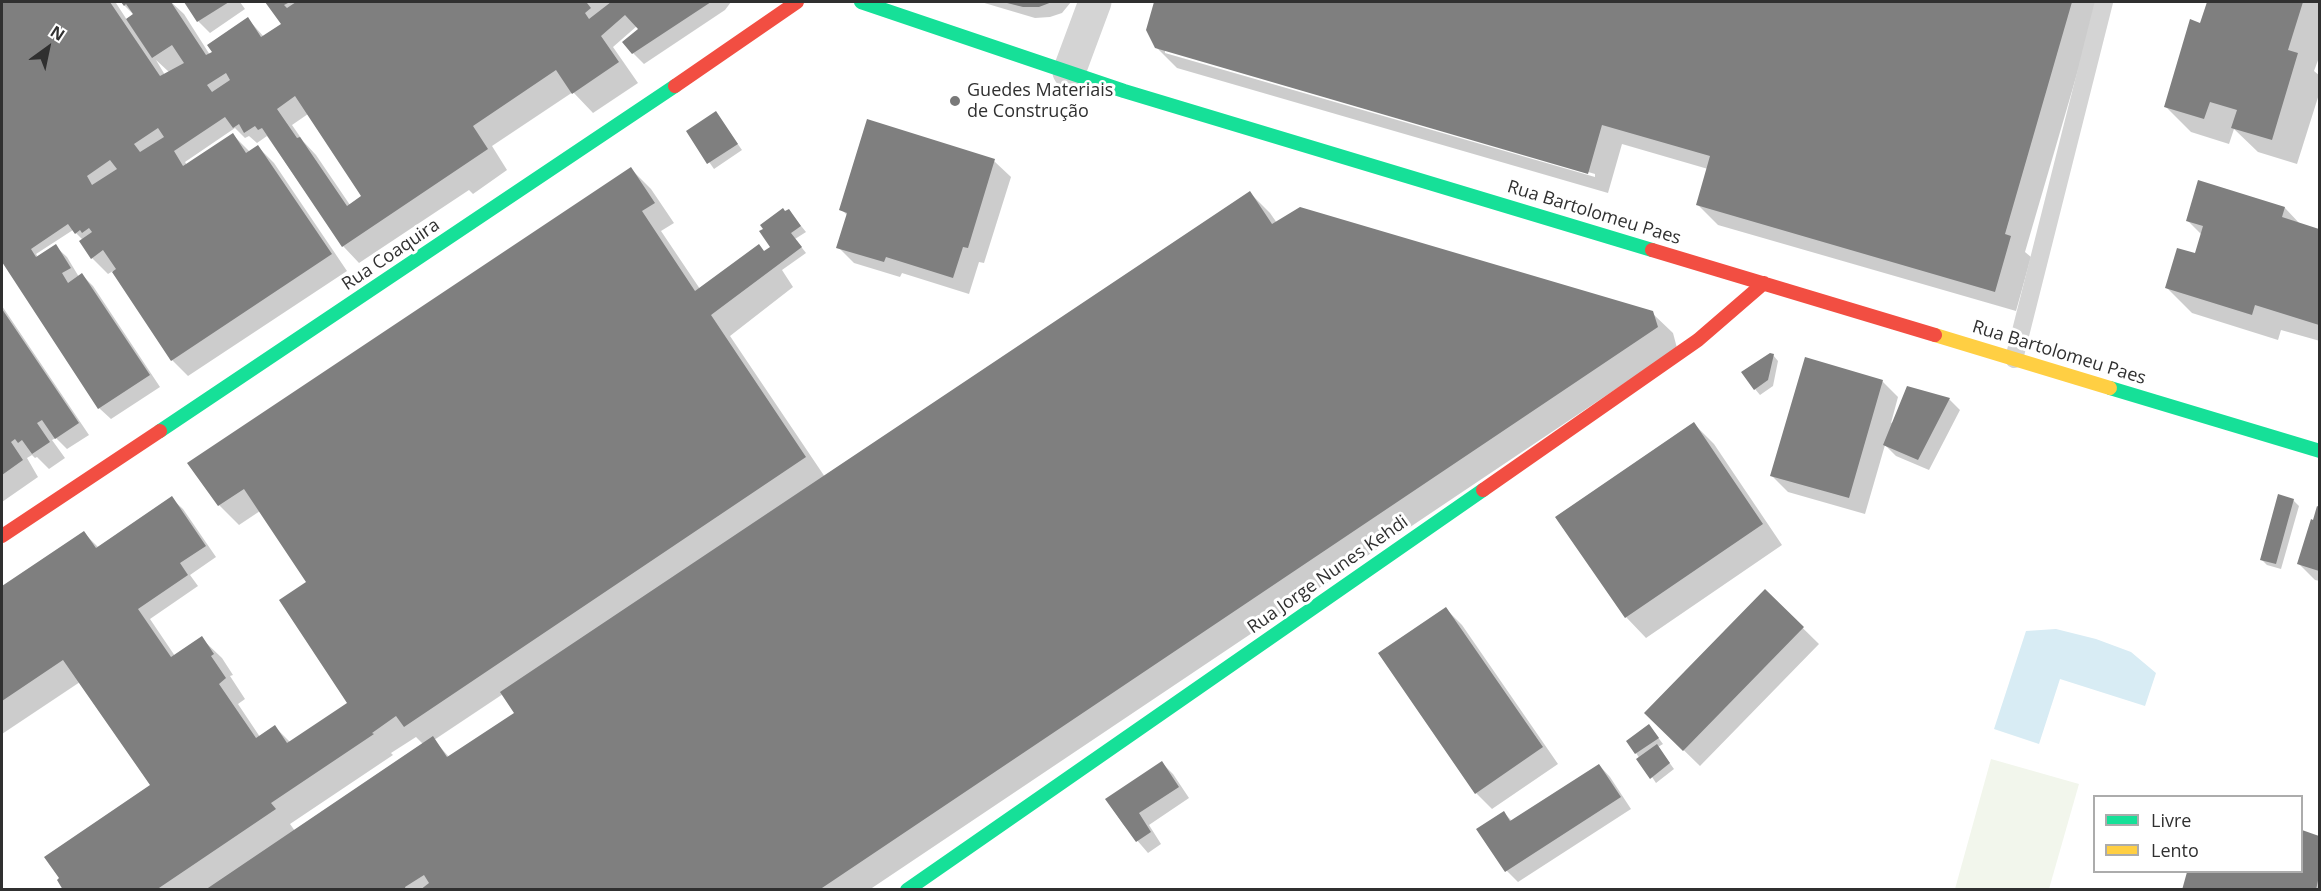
<!DOCTYPE html>
<html>
<head>
<meta charset="utf-8">
<style>
	body { margin:0 }
	#map { position:relative; width:2321px; height:891px; overflow:hidden; background:#fff; font-family:"Open Sans",sans-serif }
	canvas { display:block }
	.frame { position:absolute; inset:0; border:3px solid #303030; pointer-events:none }
	.legend { position:absolute; left:2093px; top:795px; width:210px; height:78px; box-sizing:border-box; background:#fff; border:2px solid #acacac; margin:0; padding:8px 10px; list-style:none; font-size:18px; color:#303030 }
	.legend li { display:flex; align-items:center; gap:12px; height:30px }
	.legend b { width:30px; border:2px solid #acacac }
	.north { position:absolute; left:18px; top:18px; width:60px; height:60px; -webkit-text-stroke:4px #fff; paint-order:stroke; rotate:33deg; font-size:16px; font-weight:700; line-height:24px; text-align:center; color:#303030 }
	.north::after { content:''; display:block; margin:auto; width:21px; height:27px; background:#303030; clip-path:polygon(50% 0,100% 100%,50% 72%,0 100%) }
</style>
</head>
<body>
<div id="map">
<canvas width="2321" height="891"></canvas>
<div class="frame"></div>
<ul class="legend">
<li><b style="height:8px;background:#16e098"></b>Livre</li>
<li><b style="height:8px;background:#ffcf43"></b>Lento</li>
</ul>
<div class="north">N</div>
</div>
<script>
const ctx = document.querySelector('canvas').getContext('2d');
ctx.lineJoin = 'round';
function paint(path, color) {
  ctx.fillStyle = color;
  ctx.fill(path, 'evenodd');
}
function poly(rows) {
  const path = new Path2D();
  for (const r of rows) {
    path.moveTo(r[0], r[1]);
    for (let i = 2; i < r.length; i += 2) path.lineTo(r[i], r[i + 1]);
  }
  return path;
}
function strokePath(path, color, width, dash) {
  ctx.strokeStyle = color;
  ctx.lineWidth = width;
  ctx.lineCap = dash ? 'butt' : 'round';
  ctx.setLineDash(dash || []);
  ctx.stroke(path);
}
function label(font, color, halo, rows, align = 'center') {
  ctx.font = font + ' "Open Sans",sans-serif';
  ctx.lineWidth = 6;
  ctx.setLineDash([]);
  ctx.textBaseline = 'middle';
  ctx.strokeStyle = halo;
  ctx.fillStyle = color;
  for (const [text, x, y, turn = 0] of rows) {
    ctx.save();
    ctx.translate(x, y);
    ctx.rotate((+turn || 0) * Math.PI / 180);
    ctx.textAlign = isNaN(turn) ? turn : align;
    if (halo) ctx.strokeText(text, 0, 0);
    ctx.fillText(text, 0, 0);
    ctx.restore();
  }
}
paint(poly([
	[1991,759,2079,784,2049,889,1955,889]
]), '#f2f6ec');
paint(poly([
	[2056,629,2096,639,2131,652,2156,673,2145,706,2060,679,2039,744,1994,729,2026,631]
]), '#d8ecf4');
paint(poly([
	[2,2,118,2,116,3,127,20,134,15,121,2,171,2,184,14,210,55,248,19,264,37,283,25,267,2,731,2,725,10,644,64,633,53,640,30,637,26,613,47,638,83,593,113,573,92,492,146,507,170,473,194,469,190,359,263,343,246,267,136,257,143,249,136,245,138,235,128,185,162,187,165,233,135,250,152,258,147,274,163,347,271,188,376,172,360,113,271,108,274,92,258,83,240,73,230,36,254,38,257,55,246,67,257,79,277,82,275,93,286,160,387,111,419,99,408,2,260],
	[156,60,169,72,165,75],
	[308,114,363,197,350,205,316,155,303,141,292,125],
	[185,2,240,2,245,9,210,33,198,21],
	[981,2,1071,2,1062,13,1050,17,1035,18],
	[1155,2,2098,2,2025,252,2031,257,2016,311,1718,225,1698,205,1708,169,1622,144,1608,193,1177,68,1156,47,1147,30],
	[1165,49,1595,174,1595,177,1165,53],
	[2208,2,2320,2,2320,55,2314,71,2320,76,2320,91,2297,164,2258,152,2234,129,2229,144,2191,132,2165,106,2201,25],
	[716,113,742,150,714,169,688,132],
	[994,161,1011,177,984,263,979,262,969,294,902,273,900,277,854,263,838,247,848,216,841,209],
	[631,169,651,189,674,223,661,231,700,289,772,247,786,213,789,211,806,232,795,239,806,253,782,270,793,287,730,336,825,477,1250,193,1270,213,1277,223,1652,313,1673,333,1677,348,869,890,65,890,152,786,80,682,2,734,2,588,84,533,99,548,171,498,183,509,216,557,190,575,198,586,150,619,175,656,201,638,222,658,233,675,230,676,245,699,238,704,260,737,275,727,290,742,349,704,308,582,260,511,239,525,219,505],
	[503,694,516,713,449,757,434,740],
	[416,737,423,744,295,831,290,824,393,755,391,753],
	[2285,208,2301,225,2320,230,2320,341,2281,330,2278,340,2192,313,2167,288,2196,255,2202,235,2187,220],
	[2,306,89,435,67,449,56,438,52,440,65,458,49,469,37,457,35,458,32,455,27,458,38,477,2,502],
	[1773,355,1778,361,1773,386,1760,395,1755,389],
	[1882,381,1898,397,1891,423,1949,399,1960,410,1929,470,1896,456,1885,445,1865,514,1788,492,1772,476],
	[1694,424,1714,444,1782,545,1646,638,1626,617],
	[2293,500,2299,506,2281,569,2267,565,2261,559],
	[2318,508,2320,508,2320,581,2315,580,2299,564],
	[1765,591,1819,644,1700,766,1662,729],
	[1446,609,1462,625,1558,764,1492,809,1476,793],
	[1654,732,1663,744,1658,747,1674,769,1656,783,1636,753],
	[1162,763,1173,774,1189,798,1149,825,1161,844,1148,853,1123,824,1107,800],
	[1599,765,1610,777,1631,809,1518,882,1507,871,1478,829,1504,813,1513,822],
	[2302,832,2320,837,2320,890,2183,890,2189,872,2262,872,2267,874,2268,872,2302,872]
]), '#0003');
paint(poly([
	[2,2,110,2,160,76,184,63,172,45,152,58,126,19,133,14,126,4,124,6,121,2,171,2,206,55,212,52,207,45,248,17,261,37,281,24,265,2,290,2,284,5,287,8,296,2,589,2,587,3,591,8,585,13,589,19,611,2,711,2,632,54,622,42,638,29,625,15,601,36,619,62,572,94,556,70,473,126,488,149,342,247,262,128,258,130,255,126,244,133,239,124,233,128,225,117,174,151,183,166,233,133,246,153,258,145,332,254,171,361,112,272,116,269,103,250,91,259,79,241,92,232,89,228,82,233,80,230,75,234,68,224,31,249,36,257,56,244,71,268,62,273,68,283,82,273,150,375,98,409,2,262],
	[226,73,230,80,212,92,207,85],
	[295,96,361,196,347,206,300,137,297,138,277,109],
	[158,128,164,137,140,152,134,144],
	[110,160,117,169,92,185,87,176],
	[184,2,229,2,197,22],
	[1003,2,1052,2,1039,7,1023,7],
	[1154,2,2072,2,2005,234,2011,236,1995,292,1696,205,1710,156,1602,125,1588,174,1155,48,1146,30],
	[2207,2,2303,2,2288,50,2298,53,2272,140,2231,128,2237,110,2210,102,2204,119,2164,107,2190,19,2200,23],
	[716,111,738,144,707,164,686,131],
	[867,119,995,159,968,248,963,247,953,278,886,257,884,262,836,248,847,213,839,210],
	[631,167,655,203,642,211,695,291,759,244,764,251,770,247,759,231,763,229,760,225,783,208,785,211,789,209,801,226,791,233,802,247,711,315,806,457,404,727,396,716,372,733,374,734,271,803,276,809,156,890,63,890,57,880,59,878,44,857,150,785,63,660,2,701,2,586,84,531,96,548,172,496,206,546,180,563,188,575,138,609,171,657,202,636,214,654,211,656,226,678,219,684,256,738,275,725,287,743,347,703,279,600,306,582,244,489,218,506,187,463],
	[2198,180,2285,207,2282,217,2319,229,2319,325,2255,305,2252,315,2165,288,2177,248,2195,253,2203,226,2186,221],
	[1250,191,1272,224,1300,207,1653,311,1658,327,819,890,420,890,429,883,424,875,405,887,406,890,205,890,433,736,447,757,514,713,500,692],
	[2,309,79,423,55,439,42,420,37,423,50,442,32,454,22,440,18,443,15,439,11,442,23,460,2,475],
	[1770,353,1774,354,1768,380,1754,390,1741,372],
	[1805,357,1883,380,1849,498,1770,476],
	[1907,386,1950,398,1918,460,1883,445],
	[1694,422,1763,524,1625,618,1555,517],
	[2278,494,2294,499,2276,564,2260,560],
	[2317,506,2319,507,2319,571,2297,564,2311,519,2313,520],
	[1765,589,1804,627,1683,751,1644,713],
	[1446,607,1543,747,1475,794,1378,653],
	[1649,724,1659,738,1635,754,1626,741],
	[1657,744,1670,763,1650,779,1636,759],
	[1162,761,1179,787,1139,813,1151,832,1136,842,1105,799],
	[1599,764,1621,797,1505,872,1476,829,1504,811,1510,821],
	[2302,830,2319,836,2319,876,2316,890,2182,890,2187,872,2302,872]
]), '#7f7f7f');
strokePath(poly([
	[2014,359,2104,2]
]), '#d4d4d4', 18);
strokePath(poly([
	[1069,72,1095,2]
]), '#d4d4d4', 33);
strokePath(poly([
	[861,2,1124,91,1652,250],
	[2110,388,2320,451],
	[160,431,675,86],
	[907,890,1483,490]
]), '#16e098', 14);
strokePath(poly([
	[1935,335,2110,388]
]), '#ffcf43', 14);
strokePath(poly([
	[675,86,797,2],
	[1652,250,1935,335],
	[1483,490,1698,340,1764,283],
	[2,536,160,431]
]), '#f24e42', 14);
for (const [x, y, r, color] of [
	[955,101,6,"#787878"]
]) {
  const dot = new Path2D();
  dot.arc(x, y, r, 0, 2 * Math.PI);
  ctx.fillStyle = color;
  ctx.fill(dot);
  strokePath(dot, '#fff', 2);
}
label('18px', '#303030', '#fff', [
	["Guedes Materiais",967,91],
	["de Construção",967,112]
], 'left');
label('18px', '#303030', '#fff', [
	["Rua Bartolomeu Paes",1594,213,17],
	["Rua Coaquira",391,255,-34],
	["Rua Bartolomeu Paes",2059,353,17],
	["Rua Jorge Nunes Kehdi",1328,575,-35]
]);
</script>
</body>
</html>
